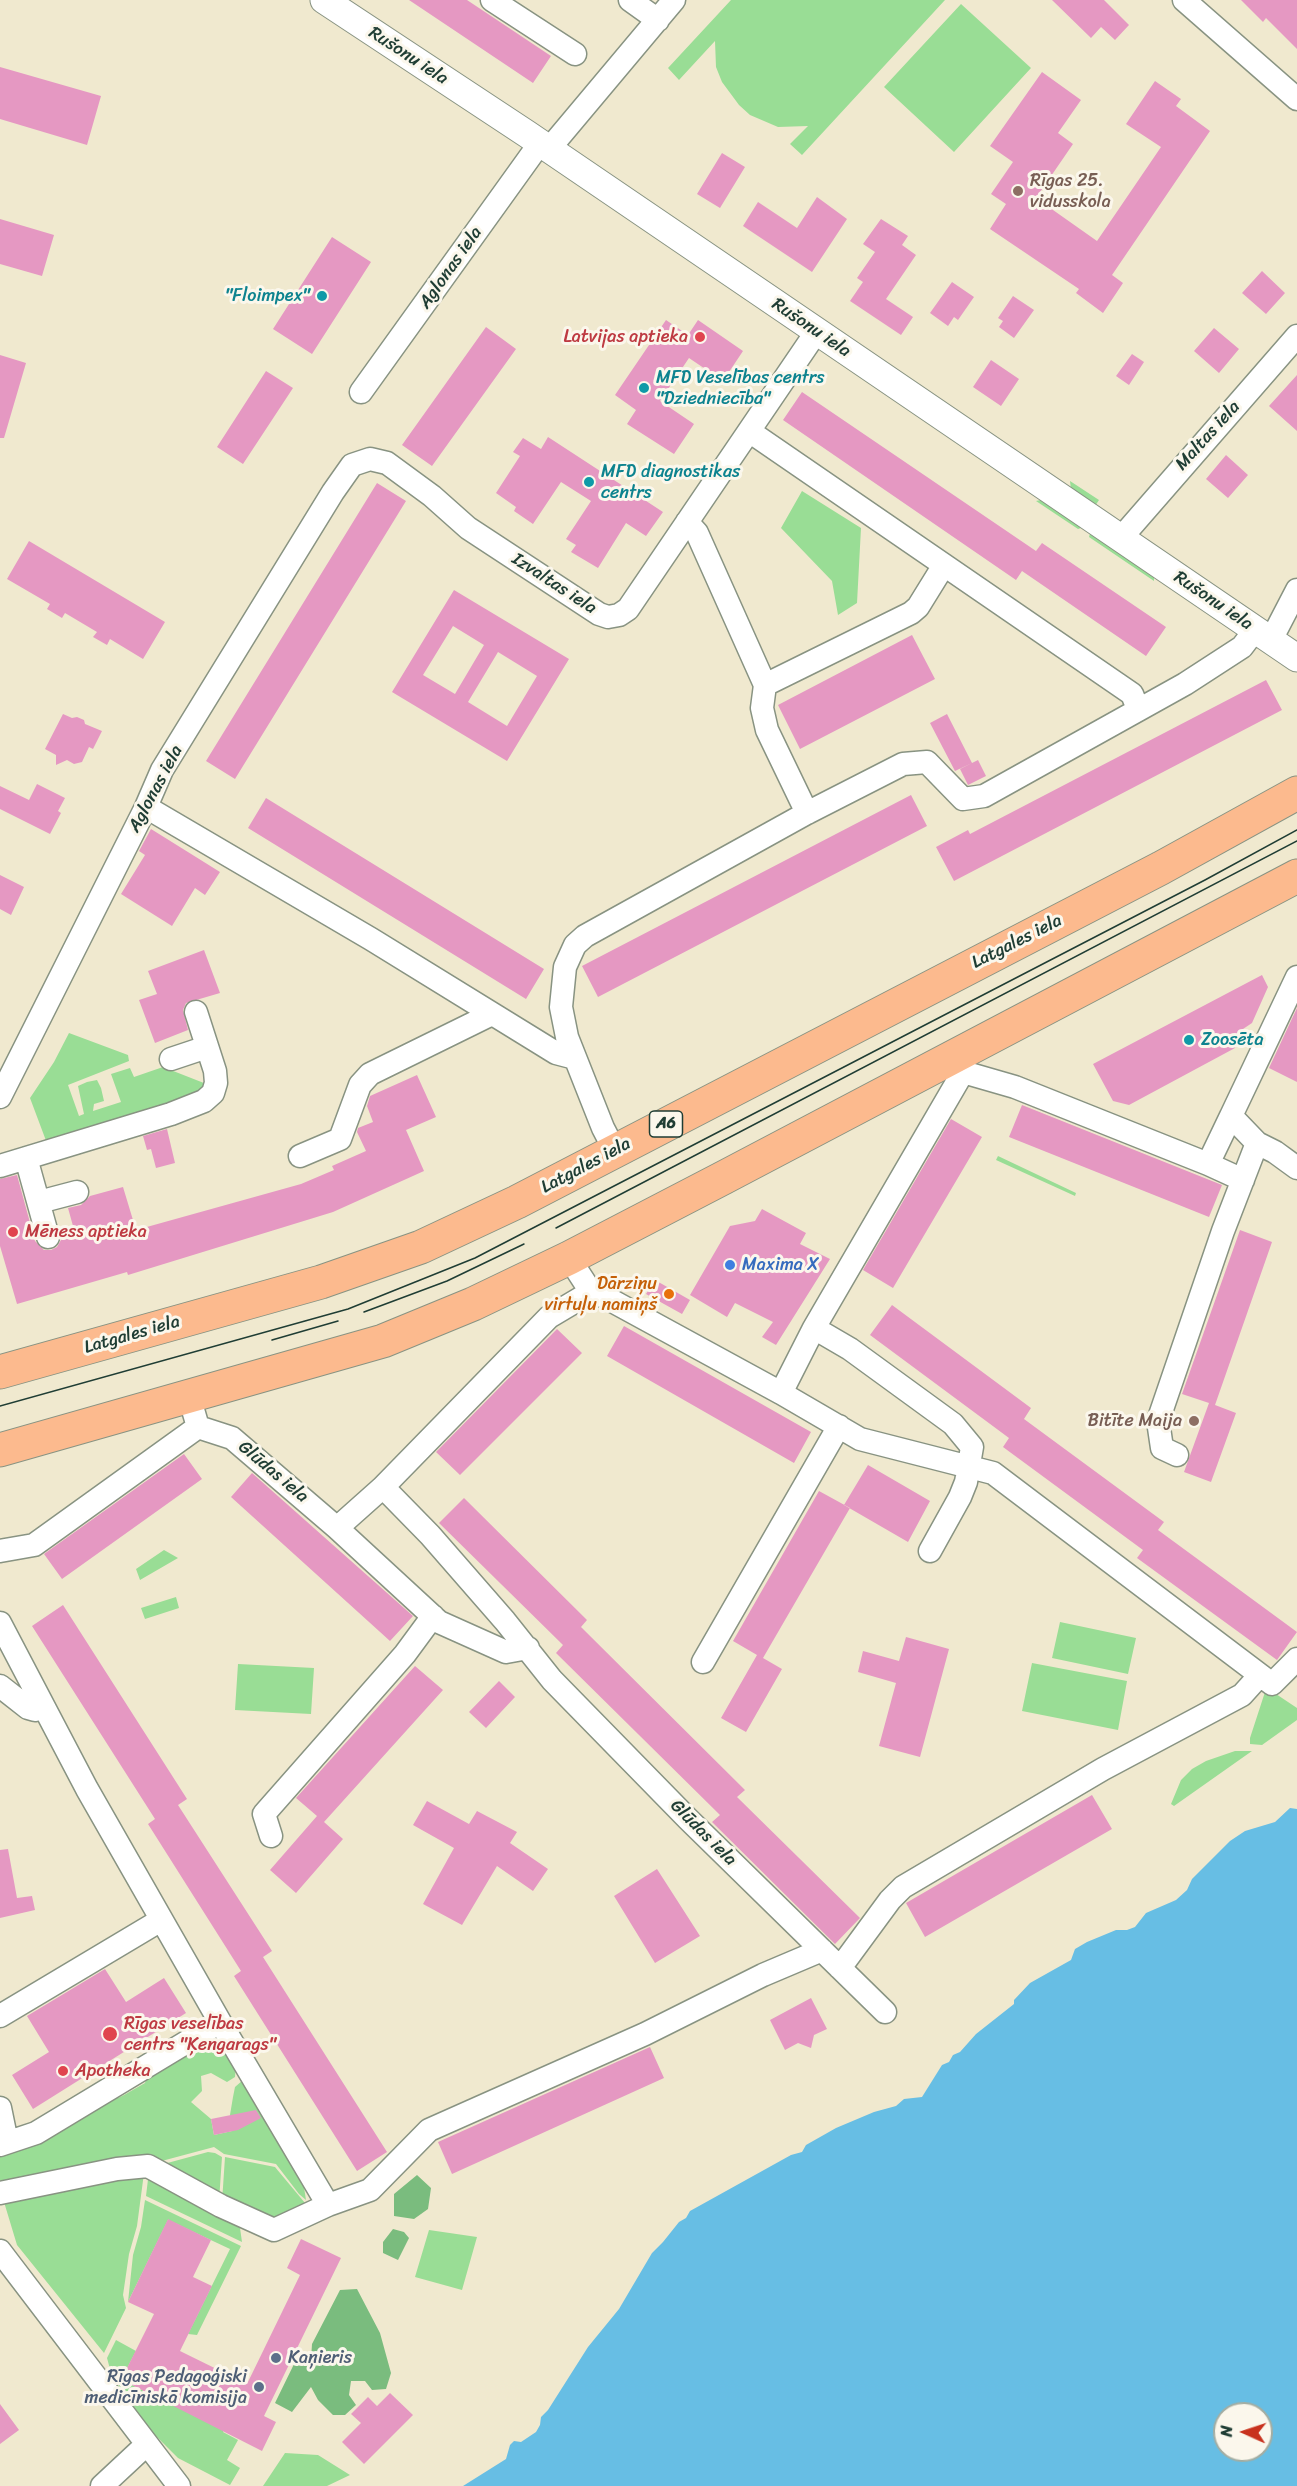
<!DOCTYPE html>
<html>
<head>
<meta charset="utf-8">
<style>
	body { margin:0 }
	#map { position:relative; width:1297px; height:2486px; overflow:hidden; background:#f0e9cf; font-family:Sriracha,sans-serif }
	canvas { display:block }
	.north { position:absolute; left:1213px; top:2402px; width:60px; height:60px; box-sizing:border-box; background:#fbf7ec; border:2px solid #a3ada2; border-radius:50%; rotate:273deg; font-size:16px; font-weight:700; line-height:24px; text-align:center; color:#1f3d34 }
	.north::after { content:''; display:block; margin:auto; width:21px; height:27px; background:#c8321e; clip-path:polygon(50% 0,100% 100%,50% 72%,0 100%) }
</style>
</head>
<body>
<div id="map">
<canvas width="1297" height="2486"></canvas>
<div class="north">N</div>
</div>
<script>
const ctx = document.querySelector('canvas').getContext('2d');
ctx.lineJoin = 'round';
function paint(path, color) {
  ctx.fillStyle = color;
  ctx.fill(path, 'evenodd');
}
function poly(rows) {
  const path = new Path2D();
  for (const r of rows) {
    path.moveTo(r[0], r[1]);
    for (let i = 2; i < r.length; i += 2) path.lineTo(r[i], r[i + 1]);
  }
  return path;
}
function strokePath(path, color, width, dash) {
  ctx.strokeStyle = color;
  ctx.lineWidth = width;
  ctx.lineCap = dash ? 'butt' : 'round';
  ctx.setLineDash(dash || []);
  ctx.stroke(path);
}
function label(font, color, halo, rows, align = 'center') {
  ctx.font = font + ' Sriracha,sans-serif';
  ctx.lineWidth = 6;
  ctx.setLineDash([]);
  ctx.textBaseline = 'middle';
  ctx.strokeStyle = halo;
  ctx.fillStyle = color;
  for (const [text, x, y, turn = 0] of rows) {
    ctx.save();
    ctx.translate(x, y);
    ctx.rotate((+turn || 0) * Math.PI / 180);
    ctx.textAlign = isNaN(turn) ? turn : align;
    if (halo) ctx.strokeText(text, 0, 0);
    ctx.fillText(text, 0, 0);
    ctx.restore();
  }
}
paint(poly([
	[731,0,945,0,802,155,790,144,808,126,778,127,750,115,739,105,722,82,716,67,715,41,679,80,668,68],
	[961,4,1031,68,954,152,884,87],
	[1070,481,1099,500,1095,506,1071,489],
	[802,491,861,528,857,603,838,615,832,581,781,528],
	[1045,499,1083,524,1081,528,1078,529,1036,501],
	[1091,530,1154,573,1154,581,1089,537],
	[69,1033,128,1055,129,1061,68,1085,79,1116,84,1114,78,1086,87,1082,97,1080,101,1088,104,1101,94,1104,93,1111,121,1102,111,1074,130,1068,134,1077,163,1067,209,1085,206,1092,48,1146,30,1098,54,1062],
	[998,1156,1076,1193,1075,1196,996,1160],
	[164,1550,178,1558,140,1580,136,1569],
	[176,1597,179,1608,145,1619,141,1608],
	[1060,1622,1136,1638,1128,1674,1052,1658],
	[1032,1663,1127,1681,1118,1730,1022,1711],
	[238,1664,314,1668,311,1714,235,1710],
	[1270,1690,1297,1708,1297,1720,1262,1745,1250,1744,1250,1738,1265,1692],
	[1235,1751,1252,1751,1174,1806,1171,1804,1181,1780,1192,1769,1206,1761],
	[215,2032,236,2064,235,2077,227,2082,211,2073,201,2076,202,2091,191,2102,211,2119,214,2135,232,2131,230,2115,233,2097,235,2087,243,2080,279,2145,303,2181,306,2200,299,2194,276,2164,224,2154,214,2147,158,2162,8,2187,0,2180,0,2153,107,2096,118,2098,124,2095,145,2083,149,2070],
	[208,2152,215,2153,222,2157,219,2201,160,2165],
	[225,2157,275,2167,305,2203,295,2212,279,2219,222,2202],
	[149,2171,234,2219,240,2228,242,2242,146,2196],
	[144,2173,137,2226,129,2254,123,2295,126,2308,104,2353,17,2245,4,2202],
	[145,2200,241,2246,197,2335,188,2334,230,2249,168,2220,128,2302,133,2255,141,2227],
	[429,2230,477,2237,462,2290,415,2277],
	[116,2340,136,2351,124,2374,134,2379,132,2385,224,2430,223,2432,238,2440,227,2460,240,2468,230,2485,178,2458,151,2431,114,2379,118,2373,110,2369,107,2358],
	[285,2453,318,2455,350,2475,327,2486,263,2486]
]), '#99dd95');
paint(poly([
	[417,2175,431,2188,428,2209,414,2219,394,2216,394,2194],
	[393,2229,404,2232,409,2238,398,2260,383,2253,383,2242],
	[357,2289,380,2333,391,2373,386,2389,372,2390,365,2381,351,2381,349,2395,356,2405,345,2415,333,2415,318,2400,311,2387,292,2412,275,2403,295,2362,311,2360,312,2344,340,2290]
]), '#7abc7e');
paint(poly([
	[1290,1808,1297,1809,1297,2486,463,2486,506,2459,510,2445,514,2441,521,2442,536,2432,540,2425,541,2417,548,2410,588,2347,619,2309,652,2253,663,2242,679,2222,686,2218,690,2211,791,2155,802,2152,806,2145,836,2128,874,2112,896,2106,904,2099,922,2097,942,2065,949,2062,953,2055,960,2052,976,2034,1014,2004,1014,2000,1030,1983,1071,1960,1075,1949,1087,1942,1116,1930,1127,1930,1135,1927,1146,1913,1176,1900,1187,1890,1192,1879,1230,1841,1245,1831,1275,1822],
	[1225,2414,1261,2414,1261,2450,1225,2450]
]), '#67bee4');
paint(poly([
	[409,0,467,0,551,56,533,83],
	[1052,0,1104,0,1129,25,1115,40,1101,27,1091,38],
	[1241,0,1297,0,1297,49,1266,18,1263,22],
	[0,67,101,96,87,145,0,119],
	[1042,72,1081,100,1058,133,1073,144,1036,198,1097,241,1161,147,1126,124,1155,81,1181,99,1176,106,1210,131,1112,275,1123,283,1103,313,1076,293,1079,289,990,229,1006,204,991,194,1013,162,990,146],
	[722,153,745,167,720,208,697,194],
	[817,197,847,219,812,272,743,226,758,202,797,228],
	[0,219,54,235,42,276,0,264],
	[881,219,908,236,902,245,916,255,886,299,913,317,901,335,850,301,863,282,857,278,875,252,863,244],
	[332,237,371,262,312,354,273,329],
	[1262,271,1285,293,1266,314,1242,293],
	[952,282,974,297,958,320,954,317,948,326,930,313],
	[1013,296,1034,310,1014,338,999,327,1003,321,998,318],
	[666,320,688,335,698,320,743,351,723,381,689,358,660,401,694,424,674,454,627,424,636,410,615,395],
	[486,327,516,349,432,466,402,445],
	[1214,328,1239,349,1219,373,1194,351],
	[1132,354,1144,362,1129,385,1116,376],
	[0,355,26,363,4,438,0,438],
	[991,360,1019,379,1001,406,973,387],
	[266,371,293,388,243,464,217,447],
	[1297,375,1297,431,1269,406],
	[802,392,1036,551,1042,543,1166,627,1146,656,1022,571,1016,580,783,420],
	[548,437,663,512,646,536,626,523,598,568,571,552,576,545,566,539,591,501,561,482,533,524,514,511,516,507,496,493,520,456,513,452,523,438,541,449],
	[1226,455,1248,475,1228,498,1206,479],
	[377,483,406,501,235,779,206,761],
	[29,541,165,622,143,659,110,639,107,645,93,637,97,632,65,613,62,618,47,609,50,604,7,579],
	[454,590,569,659,507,761,392,692],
	[453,626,484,645,455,694,423,675],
	[498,652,537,676,507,726,468,702],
	[912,635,935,679,800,749,778,705],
	[1266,680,1282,710,954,881,936,847,968,830,970,834],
	[63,714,72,718,77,717,84,720,85,724,102,731,93,749,89,747,82,762,74,764,67,760,56,765,56,755,45,749],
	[947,714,972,763,955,771,930,723],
	[978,760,986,776,968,785,960,769],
	[37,784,65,798,58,811,61,813,50,834,0,809,0,786,29,800],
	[911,795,927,826,598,997,582,966],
	[266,798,544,969,526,999,248,828],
	[151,829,220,872,205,895,195,888,172,926,121,894,145,855,139,851],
	[0,875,24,887,11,915,0,909],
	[204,950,220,993,186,1003,183,1010,188,1030,155,1043,139,1000,157,994,148,971],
	[1262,975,1268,987,1252,1023,1240,1031,1235,1048,1129,1105,1113,1101,1093,1064],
	[1297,1008,1297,1082,1269,1068],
	[417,1075,436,1117,406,1130,424,1171,333,1212,128,1275,127,1272,17,1304,0,1246,0,1179,17,1175,35,1241,44,1250,51,1250,57,1247,61,1240,60,1230,73,1226,68,1208,81,1205,90,1196,123,1187,136,1230,301,1184,334,1170,332,1166,366,1151,357,1132,358,1128,373,1122,367,1106,370,1096],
	[1022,1105,1222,1185,1209,1217,1009,1137],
	[951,1119,982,1137,893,1288,863,1270],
	[167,1129,175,1163,156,1168,151,1149,147,1150,143,1136],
	[762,1209,806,1233,800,1244,830,1259,776,1345,762,1337,773,1322,735,1303,727,1317,690,1295,730,1226,755,1221],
	[1240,1230,1272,1242,1215,1405,1236,1413,1211,1482,1184,1472,1209,1403,1182,1394],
	[655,1280,690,1300,682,1314,646,1294],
	[892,1305,1031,1408,1024,1419,1164,1522,1158,1530,1297,1632,1277,1660,1137,1558,1143,1550,1003,1447,1009,1438,870,1335],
	[624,1326,811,1432,794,1463,607,1356],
	[557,1329,582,1353,460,1475,436,1452],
	[184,1454,202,1479,62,1579,44,1554],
	[868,1465,930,1501,908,1542,844,1505],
	[252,1473,413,1616,390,1641,231,1497],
	[819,1491,850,1508,763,1658,782,1669,746,1732,721,1718,757,1655,733,1641],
	[464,1498,587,1620,581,1627,745,1790,737,1797,860,1918,835,1944,712,1822,720,1815,556,1653,563,1645,439,1523],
	[63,1605,187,1799,178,1805,272,1951,263,1957,387,2152,357,2171,234,1976,241,1971,148,1824,155,1819,32,1626],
	[906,1637,949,1649,920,1757,879,1746,896,1683,858,1672,863,1651,899,1661],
	[415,1666,443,1690,324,1822,343,1839,296,1893,270,1870,317,1816,296,1798],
	[499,1681,515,1697,486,1728,469,1712],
	[1092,1795,1112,1829,925,1937,906,1903],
	[427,1801,469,1824,477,1811,517,1832,510,1843,548,1869,533,1891,497,1866,462,1925,423,1904,454,1848,413,1825],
	[8,1849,17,1898,32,1896,35,1910,0,1918,0,1850],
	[657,1869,700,1936,655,1963,614,1896],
	[105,1969,126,2002,164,1978,186,2013,33,2109,12,2075,49,2052,27,2016],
	[811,1998,827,2029,814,2035,811,2048,798,2043,785,2050,770,2020],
	[650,2047,664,2078,452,2174,438,2142],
	[256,2110,261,2118,238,2130,214,2135,211,2119],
	[168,2219,211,2240,193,2277,212,2286,180,2351,247,2384,300,2275,287,2268,301,2239,341,2258,264,2416,276,2422,262,2451,132,2385,134,2379,124,2374,154,2314,128,2302],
	[390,2393,413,2415,364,2464,342,2442,361,2423,351,2414,368,2397,377,2406],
	[0,2404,19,2430,0,2444]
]), '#e598c2');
const minor = poly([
	[492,0,575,54],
	[630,0,658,20],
	[1184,0,1297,99],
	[549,149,674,0],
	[361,392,540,143],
	[749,431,1132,694,1138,709],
	[687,522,697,533,765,685,762,708,767,730,807,813],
	[1121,538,1297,336],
	[1271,640,1297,590],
	[765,685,911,613,918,607,944,565],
	[146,807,371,939,556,1053,575,1058],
	[171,1059,207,1047],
	[956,1061,963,1072,1015,1087,1208,1164,1243,1180],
	[0,1097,146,807,162,770,333,492,352,465,370,459,387,463,432,496,468,528,599,614,608,617,619,615,628,609,817,331],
	[1257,1143,1275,1152,1297,1168],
	[615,1151,603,1128,567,1037,561,1007,565,967,575,945,585,936,807,813,903,764,927,762,963,799,984,796,1185,684,1242,647,1255,630],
	[300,1156,340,1139,360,1085,370,1074,492,1014],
	[26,1158,48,1237],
	[1208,1164,1231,1116],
	[0,1166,171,1114,204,1101,213,1093,216,1083,215,1071,196,1012],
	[39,1202,77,1192],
	[569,1258,591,1292,605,1297,781,1393,814,1328,963,1072],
	[814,1328,850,1349,953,1424,972,1447,966,1482,960,1497,930,1551],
	[781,1393,860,1439,993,1473,1272,1684,1297,1659],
	[189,1396,198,1427,232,1438,337,1528,383,1487,430,1535,505,1621,552,1680,688,1819,885,2012],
	[1177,1455,1162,1448,1158,1421,1223,1231,1257,1143,1231,1116,1297,977],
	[383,1487,549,1317,591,1292],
	[337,1528,439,1622,506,1652,528,1648],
	[0,1551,34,1545,198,1427],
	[0,1623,87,1789,220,2022,328,2205],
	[703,1662,839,1426],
	[0,1686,28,1708,35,1710,44,1708],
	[271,1836,264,1814,405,1654,433,1616],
	[840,1968,890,1900,903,1887,1103,1769,1242,1695,1260,1675],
	[0,2016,161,1920],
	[0,2108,7,2142],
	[0,2145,36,2133,220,2022],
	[0,2193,117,2169,148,2166,221,2206,274,2230,328,2205,370,2190,429,2130,645,2034,763,1975,822,1950],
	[0,2251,179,2486],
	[102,2486,146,2445]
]);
const tertiary = poly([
	[324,0,527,134,1297,658]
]);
const trunk = poly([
	[0,1372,321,1282,421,1247,517,1202,1161,868,1297,793],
	[0,1450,383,1341,473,1304,569,1258,723,1178,1297,876]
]);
strokePath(minor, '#889382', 25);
strokePath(tertiary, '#889382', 29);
strokePath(trunk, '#889382', 35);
strokePath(minor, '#fff', 22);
strokePath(tertiary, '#fff', 27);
strokePath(trunk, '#fcba8e', 33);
strokePath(poly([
	[556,1228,1297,841],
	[364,1312,447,1281,524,1244],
	[272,1340,338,1321],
	[0,1406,348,1309,475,1258,1205,880,1297,830]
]), '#1f3d34', 1.5);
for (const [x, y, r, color] of [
	[1018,191,6,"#8d6e63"],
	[322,296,6,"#0f9aa8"],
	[700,337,6,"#e0444e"],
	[644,388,6,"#0f9aa8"],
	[589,482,6,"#0f9aa8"],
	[1189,1040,6,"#0f9aa8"],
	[13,1232,6,"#e0444e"],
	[730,1265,6,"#3f7fe0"],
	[669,1294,6,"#e8710a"],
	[1194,1421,6,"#8d6e63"],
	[110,2034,8,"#e0444e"],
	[63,2071,6,"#e0444e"],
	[276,2358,6,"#5c6f8a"],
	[259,2387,6,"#5c6f8a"]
]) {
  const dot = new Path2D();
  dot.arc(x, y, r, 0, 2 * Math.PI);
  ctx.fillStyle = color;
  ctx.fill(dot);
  strokePath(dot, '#fbf7ec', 2);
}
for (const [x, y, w] of [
	[666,1124,33]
]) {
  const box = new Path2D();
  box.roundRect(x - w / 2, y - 13, w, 26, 4.5);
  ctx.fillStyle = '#fbf7ec';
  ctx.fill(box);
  strokePath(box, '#1f3d34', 1.5);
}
label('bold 16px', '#1f3d34', null, [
	["A6",666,1124]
]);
label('18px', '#1f3d34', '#fbf7ec', [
	["Rušonu iela",408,56,33],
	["Aglonas iela",451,268,-55],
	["Rušonu iela",811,328,34],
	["Maltas iela",1208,436,-48],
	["Izvaltas iela",554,584,33],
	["Rušonu iela",1213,601,34],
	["Aglonas iela",156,789,-62],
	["Latgales iela",1017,942,-27],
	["Latgales iela",586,1166,-28],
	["Latgales iela",132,1335,-16],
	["Glūdas iela",273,1472,40],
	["Glūdas iela",703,1833,45]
]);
label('18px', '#785e54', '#fbf7ec', [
	["Rīgas 25.",1030,181],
	["vidusskola",1030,202],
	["Bitīte Maija",1182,1421,"right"]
], 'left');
label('18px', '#0d838f', '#fbf7ec', [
	["\"Floimpex\"",310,296,"right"],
	["MFD Veselības centrs",656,378],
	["\"Dziedniecība\"",656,399],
	["MFD diagnostikas",601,472],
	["centrs",601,493],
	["Zoosēta",1201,1040]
], 'left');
label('18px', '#be3a42', '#fbf7ec', [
	["Latvijas aptieka",688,337,"right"],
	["Mēness aptieka",25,1232],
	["Rīgas veselības",124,2024],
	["centrs \"Ķengarags\"",124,2045],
	["Apotheka",75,2071]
], 'left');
label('18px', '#366cbe', '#fbf7ec', [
	["Maxima X",742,1265]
], 'left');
label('18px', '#c56008', '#fbf7ec', [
	["Dārziņu",657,1284],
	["virtuļu namiņš",657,1305]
], 'right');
label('18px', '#4e5e75', '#fbf7ec', [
	["Kaņieris",288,2358],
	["Rīgas Pedagoģiski",247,2377,"right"],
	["medicīniskā komisija",247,2398,"right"]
], 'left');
</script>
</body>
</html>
